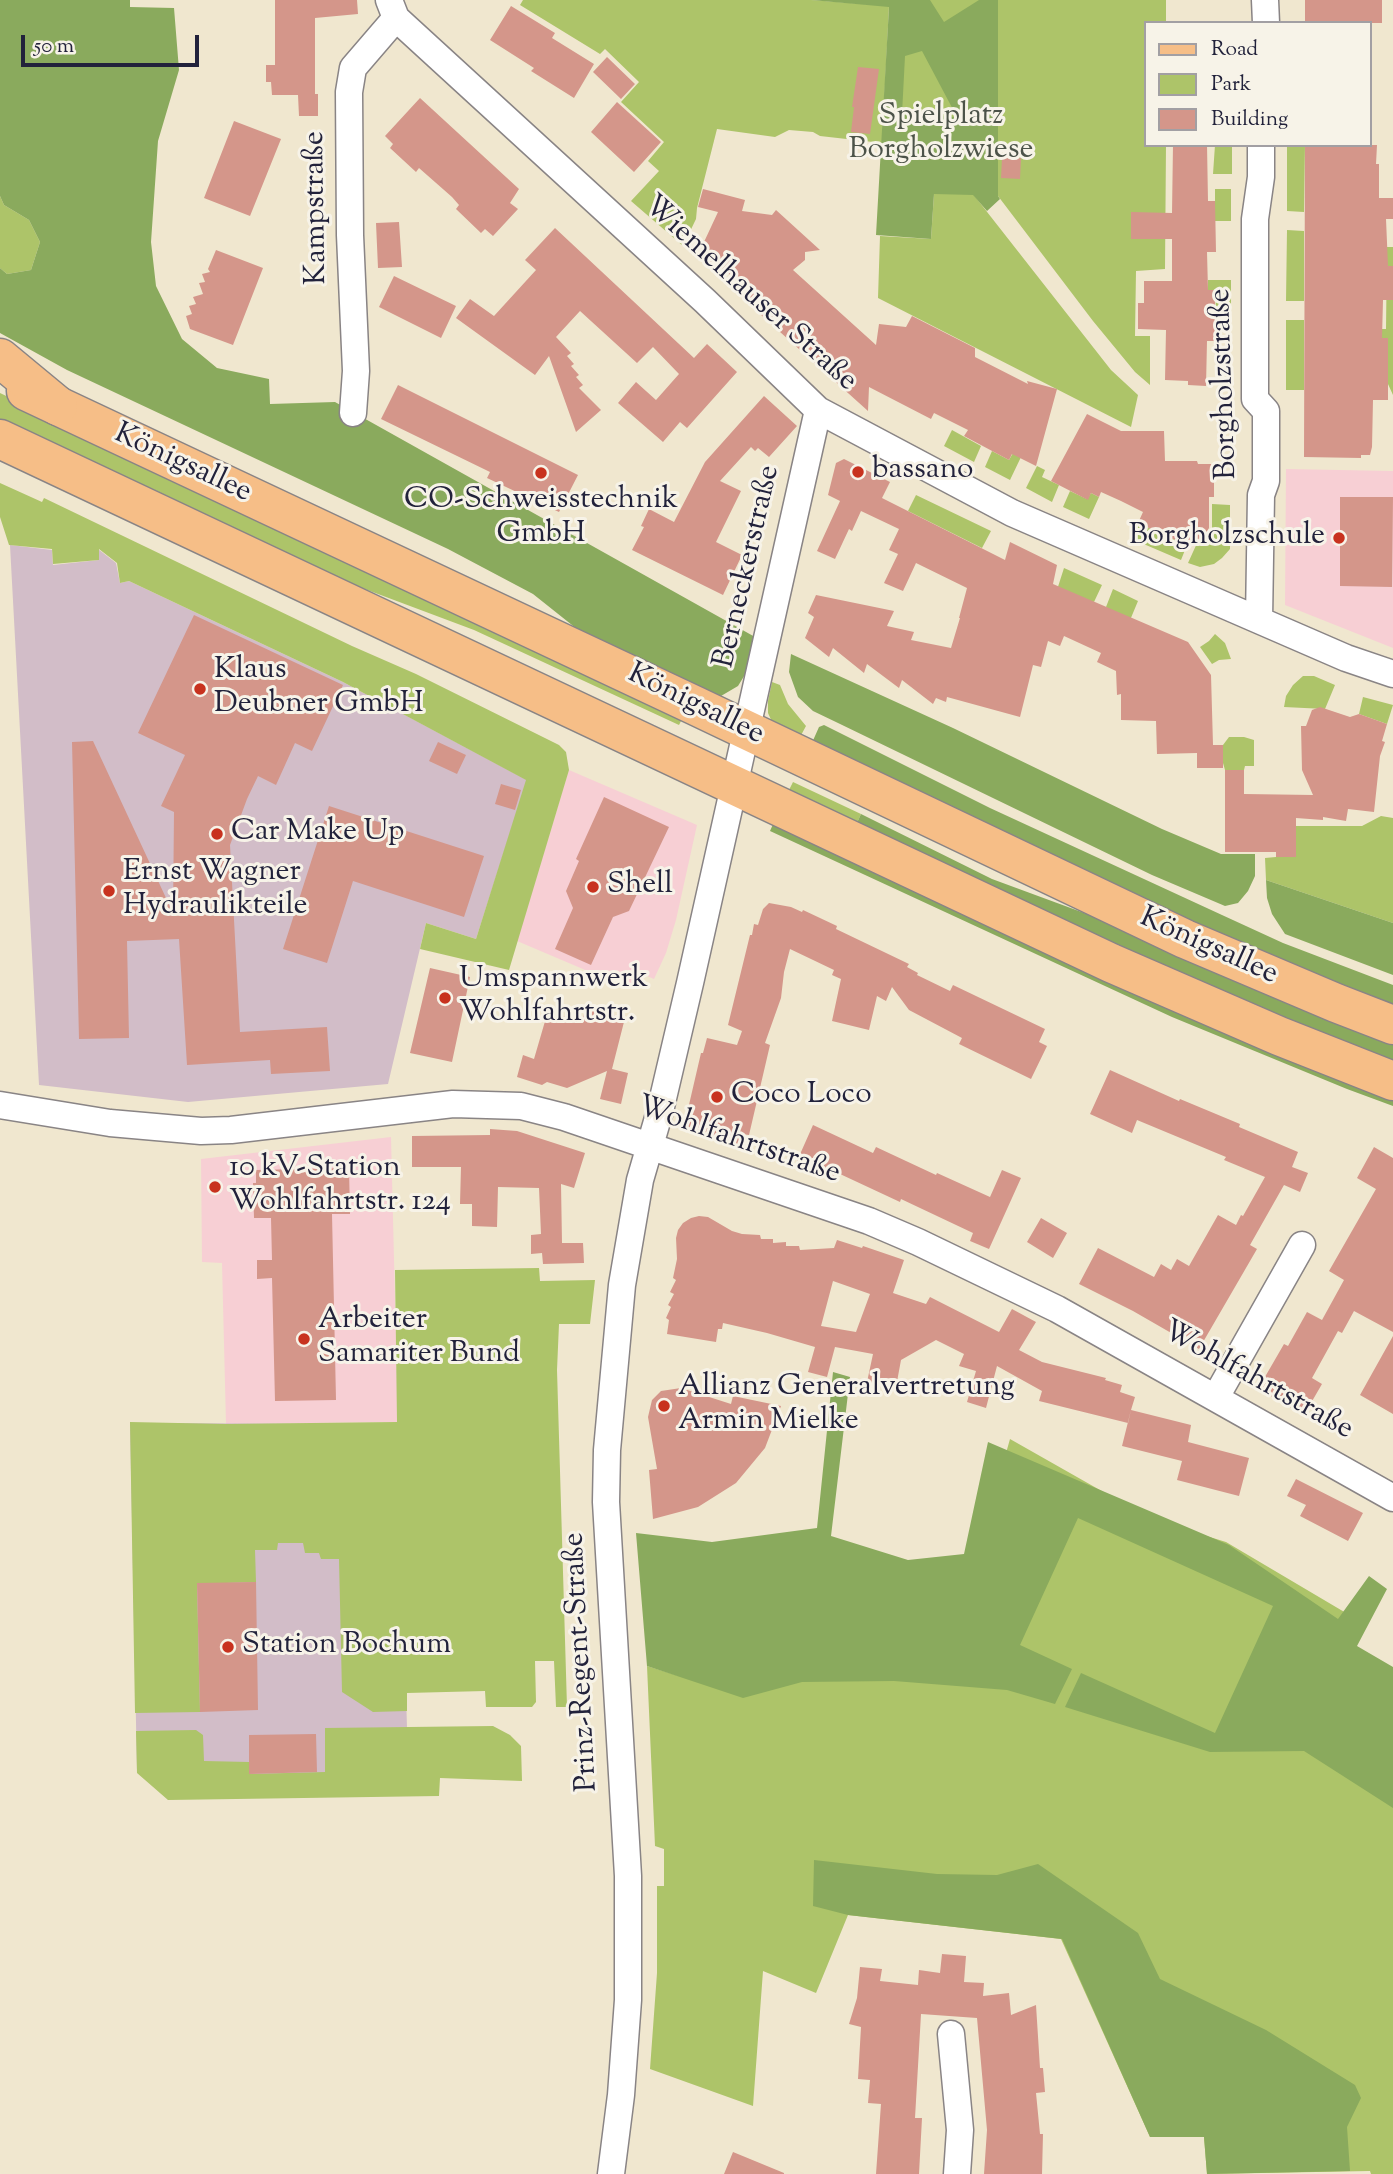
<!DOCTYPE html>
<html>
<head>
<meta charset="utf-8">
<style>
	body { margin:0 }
	#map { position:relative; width:1393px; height:2174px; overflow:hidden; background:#f0e7cf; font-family:"Sorts Mill Goudy",serif }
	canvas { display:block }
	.legend { position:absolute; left:1144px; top:21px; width:228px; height:126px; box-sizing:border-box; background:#f7f3e8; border:2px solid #a29fa3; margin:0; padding:9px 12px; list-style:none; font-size:21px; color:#22223b }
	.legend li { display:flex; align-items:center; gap:14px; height:35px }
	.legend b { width:35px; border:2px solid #a29fa3 }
	.scale { position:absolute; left:21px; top:35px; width:178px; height:32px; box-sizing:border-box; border:4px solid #22223b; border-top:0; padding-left:9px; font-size:21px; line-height:24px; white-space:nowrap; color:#22223b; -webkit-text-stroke:5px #f7f3e8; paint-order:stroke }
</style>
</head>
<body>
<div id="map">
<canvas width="1393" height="2174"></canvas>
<ul class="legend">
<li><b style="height:9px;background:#f6be87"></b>Road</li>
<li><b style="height:19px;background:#adc469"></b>Park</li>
<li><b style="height:19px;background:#d4968a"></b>Building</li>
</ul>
<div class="scale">50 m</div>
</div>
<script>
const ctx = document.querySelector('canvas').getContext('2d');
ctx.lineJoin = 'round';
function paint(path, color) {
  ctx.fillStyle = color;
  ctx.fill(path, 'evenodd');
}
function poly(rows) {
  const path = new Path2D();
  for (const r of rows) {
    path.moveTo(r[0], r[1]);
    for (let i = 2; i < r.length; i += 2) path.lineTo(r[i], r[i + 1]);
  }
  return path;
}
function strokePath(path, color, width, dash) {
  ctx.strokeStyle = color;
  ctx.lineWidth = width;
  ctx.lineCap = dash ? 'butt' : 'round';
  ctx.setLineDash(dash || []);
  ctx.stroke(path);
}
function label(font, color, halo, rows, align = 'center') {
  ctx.font = font + ' "Sorts Mill Goudy",serif';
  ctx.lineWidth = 6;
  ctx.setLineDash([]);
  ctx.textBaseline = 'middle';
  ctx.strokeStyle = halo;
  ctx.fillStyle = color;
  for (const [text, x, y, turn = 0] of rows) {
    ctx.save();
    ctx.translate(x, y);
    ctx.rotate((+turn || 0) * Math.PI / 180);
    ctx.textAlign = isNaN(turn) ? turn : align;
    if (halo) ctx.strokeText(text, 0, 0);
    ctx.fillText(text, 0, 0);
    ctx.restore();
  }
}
paint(poly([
	[1286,469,1393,471,1393,648,1285,605],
	[569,770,697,825,676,920,666,953,654,979,638,972,630,989,517,941],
	[391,1137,398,1422,226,1424,222,1263,202,1262,201,1159]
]), '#f7cfd4');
paint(poly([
	[10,545,52,550,53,565,99,560,98,549,116,563,120,583,129,581,343,682,527,780,476,939,426,923,388,1084,188,1102,39,1085],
	[130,1423,398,1424,409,1795,137,1772]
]), '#d2bdc8');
paint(poly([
	[523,0,811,0,889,6,882,143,820,136,813,132,789,130,775,137,717,129,697,208,696,219,683,246,631,201,659,171,648,161,664,142,621,102,639,82,605,49,600,54,520,5],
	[891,0,1166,0,1166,23,1146,23,1146,145,1166,145,1165,269,1136,271,1135,336,1150,336,1150,385,1135,372,1093,321,998,196,997,69,933,193,880,233],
	[1215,145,1232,145,1232,174,1213,174],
	[1287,145,1305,145,1304,212,1287,211],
	[1215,189,1231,189,1231,221,1215,221],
	[934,194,973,194,1111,370,1138,395,1131,427,878,298,880,236,931,239],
	[0,196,4,205,29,220,40,242,31,270,7,274,0,268],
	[1287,230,1304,231,1304,301,1286,301],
	[1387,247,1393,247,1393,395,1363,329,1386,329],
	[1208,280,1231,280,1231,309,1216,309,1215,290,1208,290],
	[1286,320,1304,320,1304,390,1286,390],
	[0,393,61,422,684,715,679,725,474,630,338,579,157,491,0,422],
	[952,430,981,446,974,462,944,446],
	[992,451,1009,460,1013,453,1021,457,1010,480,985,467],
	[1037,466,1045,470,1042,477,1059,485,1052,502,1026,488],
	[0,483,42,502,44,498,352,646,416,674,559,745,566,752,569,770,509,970,420,949,426,923,476,939,526,780,343,682,129,581,120,583,117,563,99,549,99,560,53,564,52,549,9,545,0,517],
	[1070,491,1087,499,1091,493,1099,497,1089,519,1063,507],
	[916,495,991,531,982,548,908,511],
	[1212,504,1230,505,1230,549,1222,558,1214,564,1200,567,1188,563,1198,541,1208,536,1212,531],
	[1138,523,1187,545,1181,560,1132,539],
	[1064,568,1102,585,1094,602,1056,593],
	[1113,589,1138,601,1128,625,1106,607],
	[1215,634,1225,643,1231,659,1219,660,1212,664,1200,647,1209,641],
	[1303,676,1314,676,1335,685,1325,709,1284,707,1286,696,1293,685],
	[772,682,780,685,788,704,806,726,799,739,773,724,768,713,768,701],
	[1363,697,1393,705,1387,724,1359,714],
	[1229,737,1244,737,1254,740,1254,766,1245,766,1244,770,1225,770,1223,763,1223,745],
	[793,782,861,814,856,825,788,792],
	[1381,816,1393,818,1393,923,1266,880,1265,858,1276,857,1296,826,1362,826],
	[539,1268,540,1281,595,1280,590,1324,559,1324,557,1370,567,1707,556,1707,554,1661,535,1661,536,1702,532,1707,486,1707,485,1691,407,1693,407,1711,373,1712,342,1692,339,1559,321,1559,319,1553,305,1553,303,1543,278,1543,277,1550,255,1550,256,1582,197,1584,200,1712,135,1713,130,1422,226,1424,397,1422,395,1270],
	[1010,1439,1151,1519,1226,1542,1346,1613,1281,1693,1393,1747,1393,2174,1371,2174,1370,2171,1207,2174,1204,2137,1150,2137,1061,1939,848,1915,816,1993,763,1971,753,2106,650,2069,657,1973,657,1886,664,1886,664,1849,655,1846,647,1666,679,1676,956,1629],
	[493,1726,510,1735,521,1746,522,1781,440,1778,439,1796,168,1800,137,1773,136,1731,196,1730,203,1735,204,1761,249,1762,250,1774,325,1772,325,1728]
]), '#adc469');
paint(poly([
	[0,0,130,0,130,7,174,8,179,70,158,141,151,242,156,286,182,339,217,368,269,379,270,404,335,402,755,637,746,673,738,686,721,696,711,696,577,629,533,594,448,549,67,370,0,333,0,268,7,274,31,270,40,242,29,220,4,205,0,196],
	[811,0,930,0,944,22,979,0,998,0,998,196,1000,199,987,211,973,195,934,194,931,239,876,235,889,7],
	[922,51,957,117,956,117,902,114,905,56],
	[791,654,953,728,1162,829,1221,854,1255,854,1255,876,1248,891,1238,903,1225,906,1152,875,838,723,813,711,798,697,789,672],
	[824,725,990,808,1222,915,1283,943,1393,985,1393,1010,1339,990,811,745,819,727],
	[861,814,992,879,1114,924,1393,1037,1393,1066,1285,1024,856,825],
	[774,822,1393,1096,1393,1106,1347,1089,1172,1017,770,831],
	[1266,880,1393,923,1393,975,1285,934,1272,914,1267,898],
	[833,1372,850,1377,831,1536,908,1560,964,1554,988,1442,1229,1545,1338,1619,1369,1576,1387,1589,1357,1646,1393,1667,1393,1808,1304,1751,1210,1752,1065,1707,1081,1673,1215,1733,1273,1606,1078,1518,1020,1645,1072,1669,1055,1704,1007,1690,894,1681,802,1682,743,1698,647,1666,636,1533,712,1542,817,1528],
	[814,1860,937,1874,997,1875,1038,1864,1138,1933,1160,1979,1266,2030,1355,2085,1361,2098,1347,2127,1350,2171,1207,2174,1204,2137,1150,2137,1062,1939,848,1915,813,1906]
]), '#8aaa5d');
paint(poly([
	[275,0,357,0,358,14,315,18,315,94,318,94,318,116,299,116,298,95,272,95,271,82,266,82,266,65,275,65],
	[1305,0,1382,0,1382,23,1305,23],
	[511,6,555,33,552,38,594,64,574,98,531,71,534,68,490,40],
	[607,57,635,84,621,99,593,72],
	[858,67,879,69,870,134,851,132,854,107,852,107],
	[420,98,519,189,510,203,518,209,493,236,485,229,481,233,456,209,459,205,452,197,419,168,416,172,390,148,393,144,385,136],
	[617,102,661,142,634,172,591,132],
	[234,121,281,139,250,216,204,198],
	[1173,145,1207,145,1208,201,1215,201,1216,252,1207,252,1208,290,1215,290,1215,341,1207,341,1206,386,1188,385,1188,381,1165,380,1166,330,1138,329,1138,303,1144,303,1144,281,1172,281,1172,239,1131,239,1131,212,1172,213],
	[1305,145,1377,145,1376,164,1379,164,1379,198,1393,198,1393,219,1386,219,1388,266,1393,266,1393,300,1383,300,1382,338,1388,338,1388,400,1373,400,1372,447,1370,455,1361,455,1361,458,1304,457],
	[1002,158,1021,158,1020,179,1001,178],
	[703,189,745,200,742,211,772,215,776,210,820,250,805,252,805,260,793,270,876,345,879,324,906,327,912,316,975,348,975,357,1028,384,1027,381,1057,389,1036,466,1012,454,1009,460,964,436,968,430,934,413,931,419,869,387,868,411,750,305,754,301,744,293,746,290,725,270,697,257,718,212,698,207],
	[399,222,402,267,378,268,376,223],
	[555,228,694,358,707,344,737,372,687,428,680,422,663,442,618,403,636,382,656,400,679,374,653,347,637,363,580,311,556,337,571,353,567,356,574,364,571,366,579,375,576,377,583,385,579,388,601,410,576,432,549,356,535,375,456,318,470,299,494,316,536,270,525,260],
	[216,250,263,268,233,345,190,329,186,316,192,314,189,306,196,304,193,297,203,294,199,283,205,282,202,274,210,272,208,269],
	[394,276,456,306,441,338,379,307],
	[398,385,578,475,559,512,487,478,490,472,381,419],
	[764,396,797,426,769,457,758,448,755,451,751,447,720,481,741,491,716,542,742,555,723,595,632,550,644,527,641,526,649,509,674,522,705,462],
	[1087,414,1121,431,1164,431,1165,461,1197,461,1198,464,1214,464,1214,497,1209,497,1209,528,1203,538,1180,542,1138,523,1143,512,1121,501,1101,492,1099,497,1091,493,1088,500,1051,481],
	[844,459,890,482,882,498,1005,560,1010,542,1057,565,1053,584,1188,642,1211,675,1213,745,1223,745,1223,768,1197,768,1197,753,1157,754,1156,721,1121,720,1121,694,1117,695,1116,671,1097,662,1101,653,1064,636,1060,646,1048,641,1041,667,1033,665,1020,717,947,697,946,702,936,698,933,704,902,680,899,688,867,664,864,673,833,648,829,657,805,638,814,617,808,613,816,595,894,611,887,626,914,632,911,640,951,648,960,618,959,618,967,588,916,563,903,591,884,583,898,554,889,550,899,529,861,511,852,531,849,529,835,559,817,551,840,501,828,495,836,463],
	[1340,497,1393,497,1392,587,1340,586],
	[194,615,343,685,312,751,295,743,276,785,258,776,247,799,230,845,240,1032,327,1027,330,1071,271,1074,270,1060,187,1065,179,939,127,941,129,1038,79,1039,72,742,93,741,173,913,174,812,161,806,185,755,138,733],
	[1320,707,1350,717,1359,714,1387,724,1382,741,1385,742,1380,756,1374,812,1348,809,1346,821,1323,817,1323,820,1296,818,1296,857,1276,857,1276,852,1225,852,1225,770,1244,770,1244,794,1313,795,1302,770,1301,726,1306,726,1312,710],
	[438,742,466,755,457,774,429,761],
	[501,784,521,790,515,810,495,804],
	[604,797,669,827,629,911,613,917,591,965,555,949,573,908,566,891,579,861,576,859],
	[329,806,484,856,464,917,353,881,327,963,283,949],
	[769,903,791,907,802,912,803,910,837,926,836,929,909,964,907,967,918,973,917,975,950,991,953,985,1045,1029,1039,1042,1047,1046,1031,1079,959,1044,962,1038,909,1010,892,987,886,1001,877,996,869,1030,832,1021,841,979,832,975,834,970,790,949,784,972,781,998,765,1043,770,1045,749,1135,742,1134,739,1147,691,1131,685,1122,701,1053,703,1053,707,1038,737,1045,742,1031,728,1025,750,935,752,935,754,924,758,925,763,909],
	[430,968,470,977,452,1062,410,1053],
	[585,1009,625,1018,612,1069,628,1073,621,1104,600,1099,607,1071,567,1088,547,1082,542,1085,517,1077,523,1055,534,1059,548,1011,582,1023],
	[1110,1070,1179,1101,1180,1099,1240,1124,1239,1127,1298,1152,1292,1167,1308,1173,1300,1192,1284,1185,1250,1245,1257,1249,1199,1349,1133,1311,1079,1284,1098,1248,1154,1277,1161,1264,1171,1270,1177,1259,1189,1266,1218,1215,1236,1225,1241,1215,1243,1216,1265,1177,1224,1160,1226,1157,1137,1120,1132,1133,1090,1114],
	[813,1125,873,1153,876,1147,936,1175,937,1173,990,1197,1002,1170,1021,1178,989,1249,970,1241,973,1233,901,1199,900,1202,840,1174,837,1180,797,1161],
	[490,1129,517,1131,585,1153,574,1188,561,1184,562,1243,583,1243,584,1263,543,1264,542,1253,531,1254,531,1235,541,1234,539,1188,498,1187,497,1227,472,1226,472,1204,460,1204,461,1167,412,1167,412,1136,490,1135],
	[1374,1147,1393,1158,1393,1332,1354,1311,1342,1333,1338,1331,1312,1378,1322,1384,1304,1415,1258,1389,1284,1344,1288,1346,1307,1312,1322,1320,1344,1280,1329,1271,1376,1189,1357,1178],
	[349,1168,350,1214,332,1214,336,1400,275,1401,272,1278,257,1279,257,1260,272,1260,271,1218,254,1218,253,1183,256,1183,256,1170],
	[699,1216,708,1217,732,1231,742,1234,760,1235,761,1239,773,1239,773,1243,786,1242,786,1246,799,1246,800,1250,834,1248,837,1240,862,1248,863,1246,904,1260,893,1293,926,1304,930,1297,999,1332,1012,1309,1036,1322,1019,1350,1042,1362,1106,1378,1105,1380,1122,1385,1120,1392,1135,1397,1131,1410,1191,1425,1188,1442,1249,1458,1239,1496,1177,1480,1182,1461,1122,1446,1131,1410,1128,1423,1039,1401,1042,1391,997,1366,986,1408,967,1402,976,1371,959,1366,964,1354,936,1340,901,1360,896,1387,867,1382,873,1354,835,1347,827,1377,808,1372,815,1347,767,1333,723,1323,722,1329,718,1329,716,1342,667,1334,669,1320,666,1318,671,1307,668,1305,674,1294,670,1292,676,1280,673,1278,677,1259,676,1238,678,1230,683,1223,691,1218],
	[833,1281,870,1294,856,1332,821,1326],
	[1041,1218,1067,1233,1053,1258,1027,1242],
	[1393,1336,1393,1414,1360,1395],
	[681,1388,731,1404,733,1396,781,1406,765,1448,736,1483,698,1507,653,1519,649,1470,657,1469,648,1417,652,1400,661,1391],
	[1296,1479,1363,1513,1348,1541,1300,1516,1306,1505,1287,1496],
	[256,1582,258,1710,200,1712,197,1583],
	[316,1734,317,1772,249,1774,249,1735],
	[942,1954,966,1956,964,1982,984,1983,983,1996,1009,1993,1011,2015,1036,2005,1040,2068,1043,2068,1045,2092,1036,2093,1040,2134,1043,2134,1042,2174,984,2174,987,2130,977,2018,921,2014,915,2118,922,2118,919,2174,876,2174,881,2104,868,2103,870,2080,858,2079,861,2027,849,2024,857,1998,860,1967,882,1969,880,1981,918,1985,919,1970,940,1973],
	[733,2152,784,2173,784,2174,724,2174]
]), '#d4968a');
const street = poly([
	[389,0,396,18,705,301,818,410,1012,513,1346,658,1393,674],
	[1265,0,1266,23],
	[353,413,356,371,350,235,349,92,353,68,396,18],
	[1259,620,1261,495,1266,481,1266,411,1255,399,1255,219,1261,177,1261,145],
	[0,1105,110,1123,201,1131,231,1130,453,1104,521,1106,564,1117,869,1221,918,1242,1057,1309,1393,1498],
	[1216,1397,1302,1245],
	[951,2034,960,2130,957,2174],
	[611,2174,621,2095,628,2000,628,1876,606,1502,607,1450,622,1285,640,1180,660,1111,690,983,818,410]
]);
const primary = poly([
	[26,391,696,706,1185,939,1336,1003,1393,1025],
	[0,439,1111,963,1279,1036,1393,1081]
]);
const highway = poly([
	[0,358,58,406]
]);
strokePath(street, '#898485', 29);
strokePath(primary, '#898485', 41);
strokePath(highway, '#898485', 41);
strokePath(street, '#fff', 26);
strokePath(primary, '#f6be87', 38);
strokePath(highway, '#f6be87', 38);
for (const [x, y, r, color] of [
	[858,472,7,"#c8321e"],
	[541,473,7,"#c8321e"],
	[1339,538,7,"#c8321e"],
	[200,689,7,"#c8321e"],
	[217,834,7,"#c8321e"],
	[593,887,7,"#c8321e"],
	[109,891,7,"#c8321e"],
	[445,998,7,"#c8321e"],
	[717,1097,7,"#c8321e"],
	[215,1187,7,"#c8321e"],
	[304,1339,7,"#c8321e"],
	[664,1406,7,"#c8321e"],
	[228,1647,7,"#c8321e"]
]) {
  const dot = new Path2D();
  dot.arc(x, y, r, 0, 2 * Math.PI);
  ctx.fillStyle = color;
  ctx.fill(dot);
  strokePath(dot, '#f7f3e8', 2.5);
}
label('30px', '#4c5349', '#f7f3e8', [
	["Spielplatz",941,118],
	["Borgholzwiese",941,152]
]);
label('30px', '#22223b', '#f7f3e8', [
	["Kampstraße",318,208,-91],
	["Wiemelhauser Straße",749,295,42],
	["Borgholzstraße",1226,384,-92],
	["Königsallee",182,465,25],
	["Berneckerstraße",749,567,-77],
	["Königsallee",695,706,26],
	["Königsallee",1208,948,24],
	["Wohlfahrtstraße",738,1142,19],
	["Wohlfahrtstraße",1257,1382,29],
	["Prinz-Regent-Straße",583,1662,-93]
]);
label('30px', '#22223b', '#f7f3e8', [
	["bassano",872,472],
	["CO-Schweisstechnik",541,502,"center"],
	["GmbH",541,536,"center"],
	["Borgholzschule",1325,538,"right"],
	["Klaus",214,672],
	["Deubner GmbH",214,706],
	["Car Make Up",231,834],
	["Ernst Wagner",123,874],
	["Hydraulikteile",123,908],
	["Shell",607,887],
	["Umspannwerk",459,981],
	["Wohlfahrtstr.",459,1015],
	["Coco Loco",731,1097],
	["10 kV-Station",229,1170],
	["Wohlfahrtstr. 124",229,1204],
	["Arbeiter",318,1322],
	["Samariter Bund",318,1356],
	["Allianz Generalvertretung",678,1389],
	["Armin Mielke",678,1423],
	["Station Bochum",242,1647]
], 'left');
</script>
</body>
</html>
